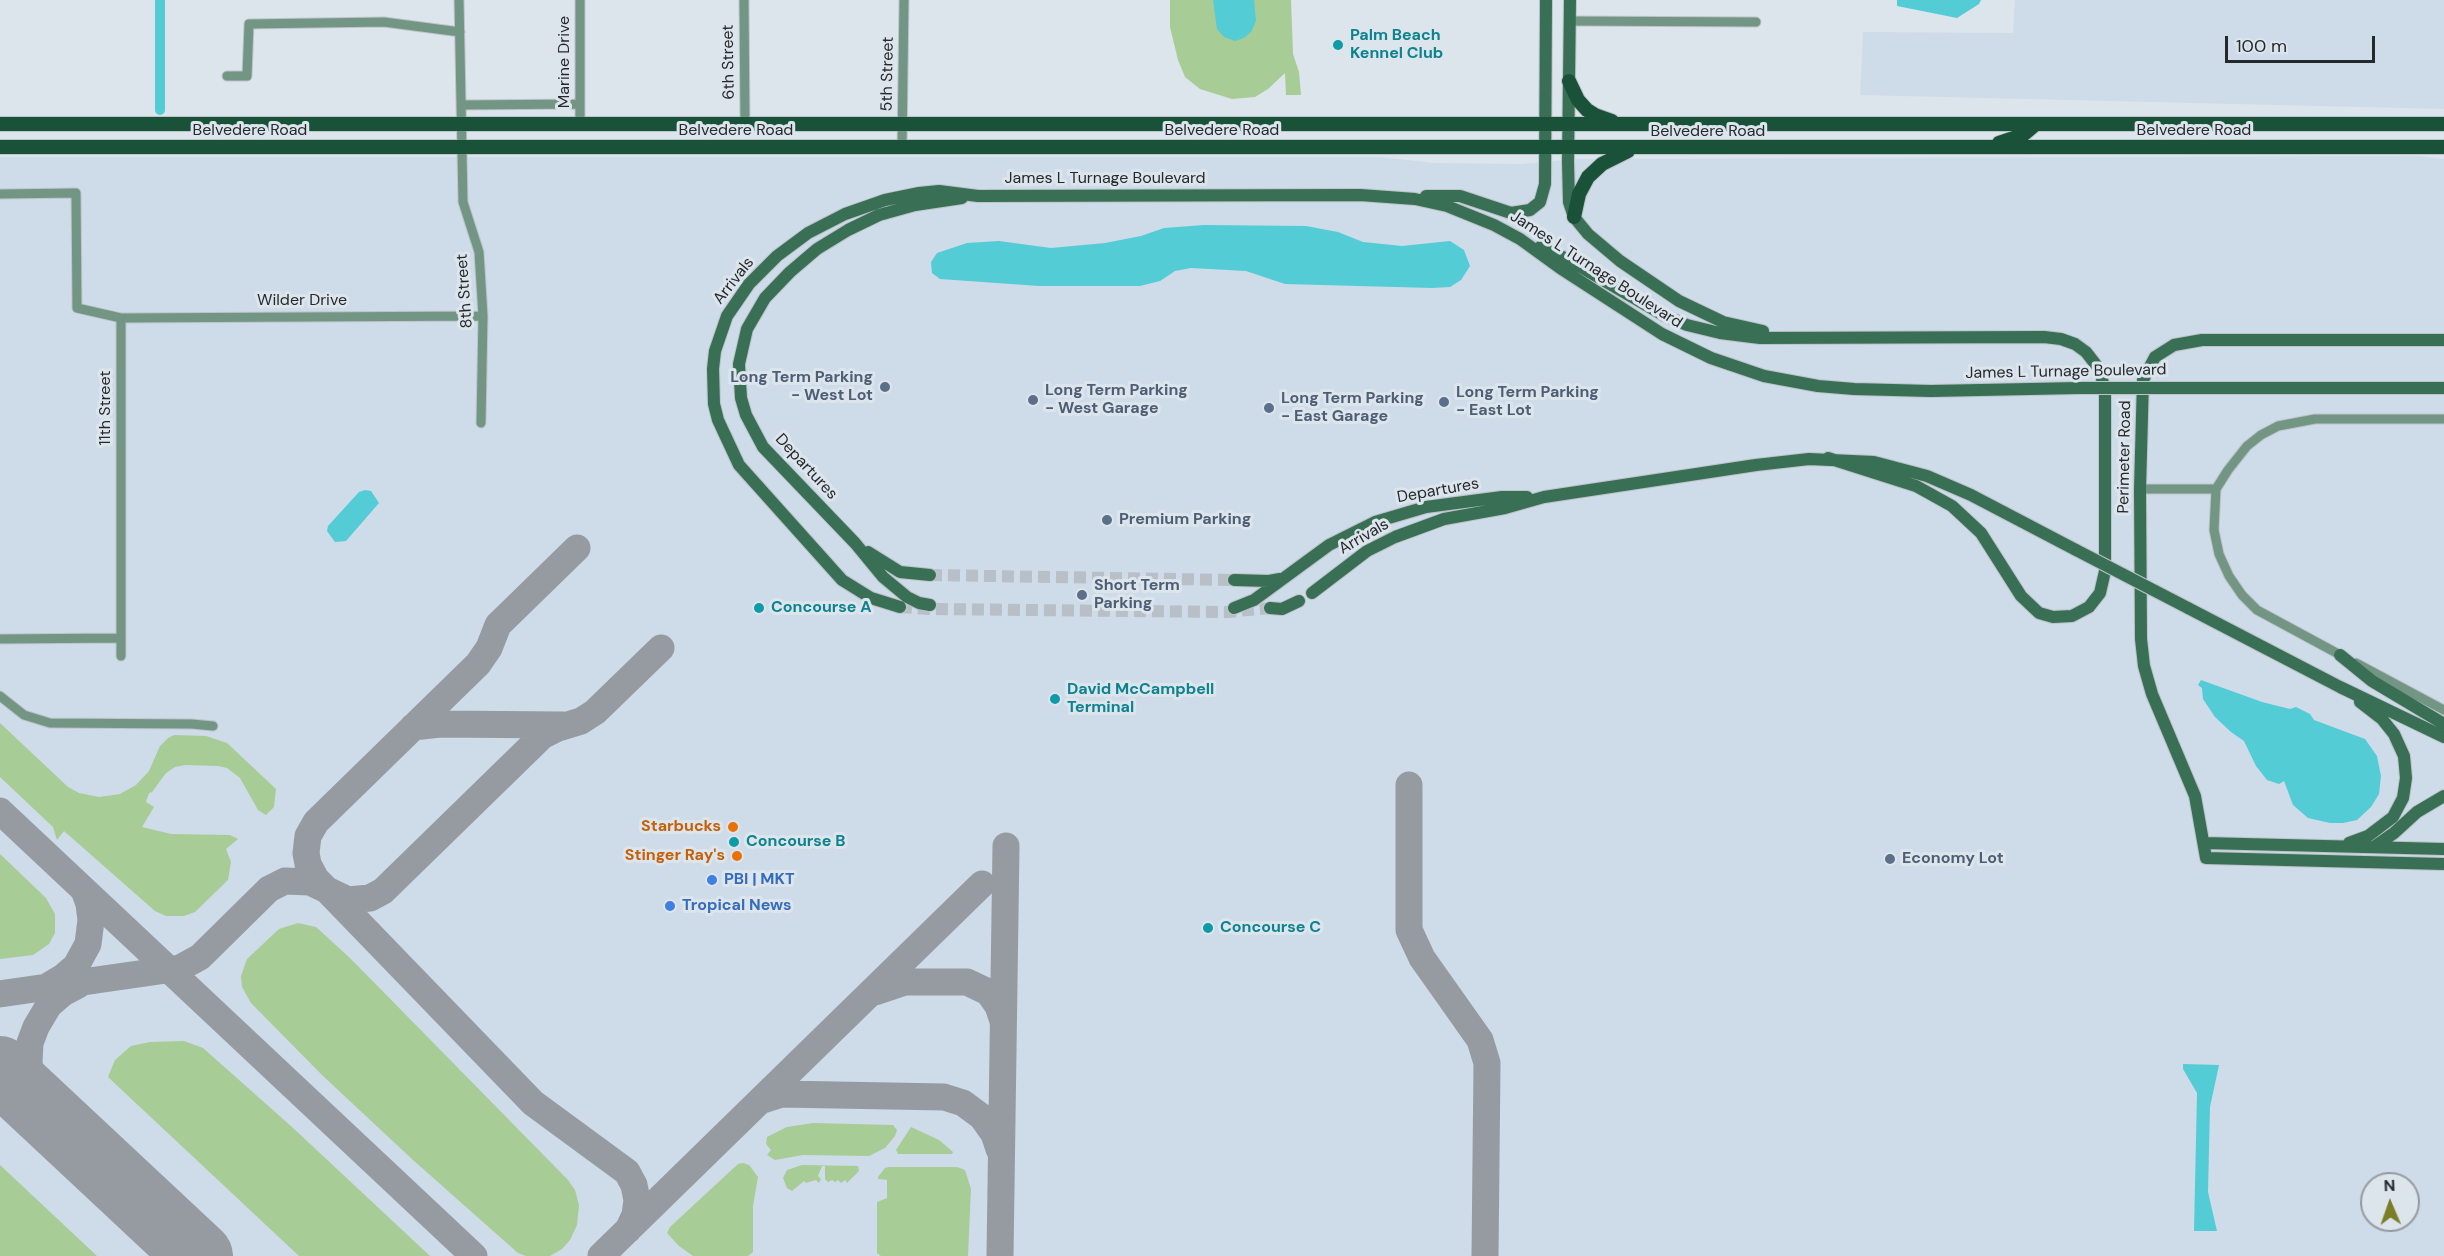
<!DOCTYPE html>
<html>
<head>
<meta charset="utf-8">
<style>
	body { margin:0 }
	#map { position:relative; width:2444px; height:1256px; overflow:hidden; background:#dde5ec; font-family:"DM Sans",sans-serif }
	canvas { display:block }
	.north { position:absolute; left:2360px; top:1172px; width:60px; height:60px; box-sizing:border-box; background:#dde5ec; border:2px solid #949a9f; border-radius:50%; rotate:358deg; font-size:16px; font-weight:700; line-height:24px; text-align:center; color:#26292c }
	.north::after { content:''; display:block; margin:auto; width:21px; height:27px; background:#7b7e27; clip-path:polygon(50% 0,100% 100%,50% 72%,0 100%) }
	.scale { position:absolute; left:2225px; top:36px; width:150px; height:27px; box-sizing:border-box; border:3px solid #26292c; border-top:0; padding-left:8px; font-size:18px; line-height:21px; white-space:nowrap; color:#26292c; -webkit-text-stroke:4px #dde5ec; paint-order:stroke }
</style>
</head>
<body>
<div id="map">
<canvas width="2444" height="1256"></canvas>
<div class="north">N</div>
<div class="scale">100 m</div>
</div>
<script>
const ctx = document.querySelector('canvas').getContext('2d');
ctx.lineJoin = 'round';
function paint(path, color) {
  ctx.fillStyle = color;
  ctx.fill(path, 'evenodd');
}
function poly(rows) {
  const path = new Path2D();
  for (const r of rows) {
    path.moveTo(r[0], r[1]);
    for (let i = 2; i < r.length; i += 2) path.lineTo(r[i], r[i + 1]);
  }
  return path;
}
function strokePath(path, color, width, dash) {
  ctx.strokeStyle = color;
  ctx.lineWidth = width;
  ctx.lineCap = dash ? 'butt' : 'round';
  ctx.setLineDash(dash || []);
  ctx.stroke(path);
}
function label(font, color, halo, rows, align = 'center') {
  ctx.font = font + ' "DM Sans",sans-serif';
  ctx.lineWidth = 6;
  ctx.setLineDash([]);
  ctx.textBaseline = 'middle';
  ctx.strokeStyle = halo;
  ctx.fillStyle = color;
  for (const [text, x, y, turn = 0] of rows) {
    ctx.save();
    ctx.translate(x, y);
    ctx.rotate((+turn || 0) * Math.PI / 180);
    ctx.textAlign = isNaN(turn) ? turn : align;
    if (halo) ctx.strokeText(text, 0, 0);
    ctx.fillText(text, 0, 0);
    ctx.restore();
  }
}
paint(poly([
	[2015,0,2444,0,2444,109,1860,95,1863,32,2013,33],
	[2419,156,2444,159,2444,1256,0,1256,0,157,1380,157,1435,163,1521,164,1578,159],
	[2372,1184,2408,1184,2408,1220,2372,1220]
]), '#cedbe8');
paint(poly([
	[1170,0,1291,0,1293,54,1299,72,1301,95,1286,95,1285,73,1268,89,1255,97,1232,99,1200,89,1185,77,1178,60,1170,27],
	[0,723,68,787,79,793,99,797,120,794,136,785,149,771,160,746,168,738,174,735,206,736,227,743,276,789,274,807,266,815,258,810,240,778,227,768,218,766,185,765,175,767,166,773,152,792,149,793,146,802,154,807,142,827,171,834,230,835,238,839,226,849,231,862,228,880,195,912,184,916,166,916,155,911,64,831,57,840,53,827,0,777],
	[0,854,46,898,55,914,55,933,49,944,33,955,0,959],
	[298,923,316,927,351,959,568,1180,575,1190,579,1205,577,1225,570,1240,562,1249,550,1256,526,1256,518,1253,413,1160,322,1075,251,1003,242,987,241,976,247,959,279,929],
	[184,1041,203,1048,292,1127,430,1256,299,1256,108,1077,115,1060,131,1046,150,1042],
	[813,1123,893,1125,897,1130,895,1136,885,1148,869,1156,803,1155,775,1160,767,1155,771,1150,766,1144,767,1137,787,1127],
	[911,1127,939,1140,953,1152,952,1154,898,1154,896,1150],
	[743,1163,749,1165,758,1177,753,1206,753,1252,748,1256,693,1256,679,1246,667,1233,670,1227,738,1164],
	[0,1165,97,1256,0,1256],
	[802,1165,858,1166,859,1171,847,1183,845,1180,841,1183,838,1180,835,1182,832,1180,828,1182,825,1179,825,1166,822,1166,818,1176,821,1179,819,1183,816,1180,806,1183,804,1181,792,1191,787,1188,783,1178,787,1170],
	[889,1167,957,1167,965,1170,971,1189,968,1256,881,1256,877,1253,877,1202,887,1198,887,1180,878,1179,878,1177,885,1168]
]), '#a7cc96');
paint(poly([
	[1213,0,1254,0,1256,21,1251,32,1244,38,1235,41,1224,37,1217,29],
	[1897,0,1981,0,1979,4,1957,18,1897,6],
	[1204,225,1306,226,1338,232,1363,242,1402,246,1450,241,1464,250,1470,266,1461,280,1450,287,1432,288,1285,284,1246,271,1191,268,1175,271,1160,281,1140,286,1039,286,940,279,932,273,931,262,937,253,967,243,999,241,1051,248,1105,243,1141,236,1164,228],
	[365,490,371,491,379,503,346,541,335,542,327,531,328,526,359,492],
	[2201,680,2262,702,2290,709,2296,707,2310,714,2314,720,2365,739,2377,756,2381,776,2379,794,2371,807,2357,820,2343,823,2330,823,2308,818,2293,805,2284,781,2279,784,2267,780,2256,766,2244,741,2231,732,2215,717,2203,699,2202,688,2198,685],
	[2183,1064,2219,1065,2210,1107,2208,1192,2217,1231,2194,1231,2197,1093,2183,1069]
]), '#53ccd6');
strokePath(poly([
	[160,110,160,0]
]), '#53ccd6', 10);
strokePath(poly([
	[577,548,498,625,489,648,478,664,316,822,308,836,306,853,308,864,316,879,327,890,348,900,370,898,383,891,542,736,558,728,581,721,595,712,661,648],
	[413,727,440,724,563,725],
	[1409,785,1409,930,1422,958,1480,1040,1487,1063,1485,1256],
	[0,811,474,1256],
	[48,986,63,977,76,966,88,944,91,920,89,904,84,890],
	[875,992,905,982,967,982,988,992,998,1006,1003,1021],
	[0,994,180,968,200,957,269,889,285,881,310,882,327,890,533,1103,627,1172,634,1185,637,1200,635,1215,628,1230],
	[760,1101,782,1094,944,1097,963,1103,982,1117,994,1134,999,1149],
	[49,1116,32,1081,29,1062,30,1043,36,1027,49,1005,63,993,78,985],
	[601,1256,982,884],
	[1000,1256,1006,846]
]), '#959ba0', 27);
strokePath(poly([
	[0,1070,199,1256]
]), '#959ba0', 68);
strokePath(poly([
	[930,575,1234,580],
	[900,607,929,609,1227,612,1270,608]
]), '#b8bfc6', 12, [12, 6]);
const street = poly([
	[459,0,463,202,479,252,483,316,481,423],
	[580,0,580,124],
	[744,0,745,124],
	[1569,21,1756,22],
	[227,76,247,76,249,24,384,22,460,32],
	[461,105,580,104],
	[902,148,904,0],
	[0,194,76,193,77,308,121,318,483,316],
	[121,318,121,656],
	[2140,489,2216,489],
	[0,639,121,638],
	[2344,657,2257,610,2242,595,2229,576,2219,554,2214,530,2216,489,2228,470,2247,446,2261,435,2278,426,2315,419,2444,419],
	[2356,663,2444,710],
	[0,696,24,715,50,723,192,724,213,726]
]);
const secondary = poly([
	[1570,0,1568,162,1569,202,1574,217,1588,234,1620,261,1679,301,1723,322,1763,331],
	[1426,196,1460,196,1511,213,1530,210,1540,202,1545,184,1546,0],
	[1540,247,1567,259,1665,316,1687,325,1720,333,1760,338,2044,337,2061,339,2075,344,2086,352,2100,370,2105,392,2105,571,2100,593,2089,607,2072,616,2053,617,2039,613,2021,596,1981,533,1952,506,1916,486,1828,458],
	[2444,340,2202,340,2174,345,2155,357,2143,380,2140,489,2141,639,2144,666,2152,694,2195,796,2206,858,2444,864],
	[2196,388,2444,388],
	[868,552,900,572,930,575],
	[1234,580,1269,581,1280,579],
	[1312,593,1367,551,1395,537,1444,519,1505,508,1544,497,1756,465,1809,459,1874,462,1927,476,1971,495,2076,550],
	[930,605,919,603,907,597,883,577,855,543,763,447,746,415,741,398,739,364,747,329,765,298,790,272,817,249,848,230,879,215,915,205,962,198],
	[900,607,871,598,842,580,739,465,718,420,714,404,713,369,715,351,727,316,749,284,777,256,808,233,845,214,885,200,919,193,939,191,978,196,1360,195,1415,199,1447,206,1494,225,1520,239,1560,268,1662,334,1711,358,1764,376,1818,386,1854,389,1931,391,2079,388],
	[1234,608,1254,600,1329,545,1375,522,1426,507,1502,497,1527,497],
	[1270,608,1282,609,1299,601],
	[2188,608,2340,687,2444,737],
	[2340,655,2372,681,2444,724],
	[2204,843,2444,849],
	[2349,843,2368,836,2393,817,2403,798,2406,778,2404,756,2394,734,2382,719,2360,702],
	[2374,847,2394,833,2417,812,2444,796]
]);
const primary = poly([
	[1569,81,1578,100,1587,110,1595,115,1612,121],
	[0,124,2444,124],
	[1999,143,2023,135,2036,124],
	[0,147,2444,147],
	[1574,217,1579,194,1588,177,1602,164,1628,151]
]);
strokePath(street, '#bcc3c9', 11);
strokePath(secondary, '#bcc3c9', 14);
strokePath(primary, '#bcc3c9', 16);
strokePath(street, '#729683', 9);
strokePath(secondary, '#397055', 12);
strokePath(primary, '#195239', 14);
const secondaryBridge = poly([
	[2079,388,2196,388],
	[2076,550,2188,608]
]);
strokePath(secondaryBridge, '#bcc3c9', 14, []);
strokePath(secondaryBridge, '#397055', 12);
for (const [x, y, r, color] of [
	[1338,45,6,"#0f9aa8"],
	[885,387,6,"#5c6f8a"],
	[1033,400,6,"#5c6f8a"],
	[1444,402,6,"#5c6f8a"],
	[1269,408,6,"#5c6f8a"],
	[1107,520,6,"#5c6f8a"],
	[1082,595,6,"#5c6f8a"],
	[759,608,6,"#0f9aa8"],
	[1055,699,6,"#0f9aa8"],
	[733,827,6,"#e8710a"],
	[734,842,6,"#0f9aa8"],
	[737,856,6,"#e8710a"],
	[1890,859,6,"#5c6f8a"],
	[712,880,6,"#3f7fe0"],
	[670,906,6,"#3f7fe0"],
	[1208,928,6,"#0f9aa8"]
]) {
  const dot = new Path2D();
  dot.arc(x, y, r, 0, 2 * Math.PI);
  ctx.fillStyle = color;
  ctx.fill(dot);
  strokePath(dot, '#dde5ec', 2);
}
label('bold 16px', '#0d838f', '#dde5ec', [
	["Palm Beach",1350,36],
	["Kennel Club",1350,54],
	["Concourse A",771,608],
	["David McCampbell",1067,690],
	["Terminal",1067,708],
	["Concourse B",746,842],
	["Concourse C",1220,928]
], 'left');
label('16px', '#26292c', '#dde5ec', [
	["Marine Drive",565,62,-90],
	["6th Street",729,62,-91],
	["5th Street",888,74,-89],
	["Belvedere Road",250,131],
	["Belvedere Road",736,131],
	["Belvedere Road",1222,131],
	["Belvedere Road",2194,131],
	["Belvedere Road",1708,132],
	["James L Turnage Boulevard",1105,179],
	["James L Turnage Boulevard",1596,270,33],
	["Arrivals",734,281,-52],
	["8th Street",465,291,-94],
	["Wilder Drive",302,301],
	["James L Turnage Boulevard",2066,372,-1],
	["11th Street",106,408,-90],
	["Perimeter Road",2125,457,-89],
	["Departures",806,467,47],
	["Departures",1438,491,-10],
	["Arrivals",1364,537,-30]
]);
label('bold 16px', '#4e5e75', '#dde5ec', [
	["Long Term Parking",873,378,"right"],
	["- West Lot",873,396,"right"],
	["Long Term Parking",1045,391],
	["- West Garage",1045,409],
	["Long Term Parking",1456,393],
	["- East Lot",1456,411],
	["Long Term Parking",1281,399],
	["- East Garage",1281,417],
	["Premium Parking",1119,520],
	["Short Term",1094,586],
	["Parking",1094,604],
	["Economy Lot",1902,859]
], 'left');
label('bold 16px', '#c56008', '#dde5ec', [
	["Starbucks",721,827],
	["Stinger Ray's",725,856]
], 'right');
label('bold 16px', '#366cbe', '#dde5ec', [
	["PBI | MKT",724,880],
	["Tropical News",682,906]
], 'left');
</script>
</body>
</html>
